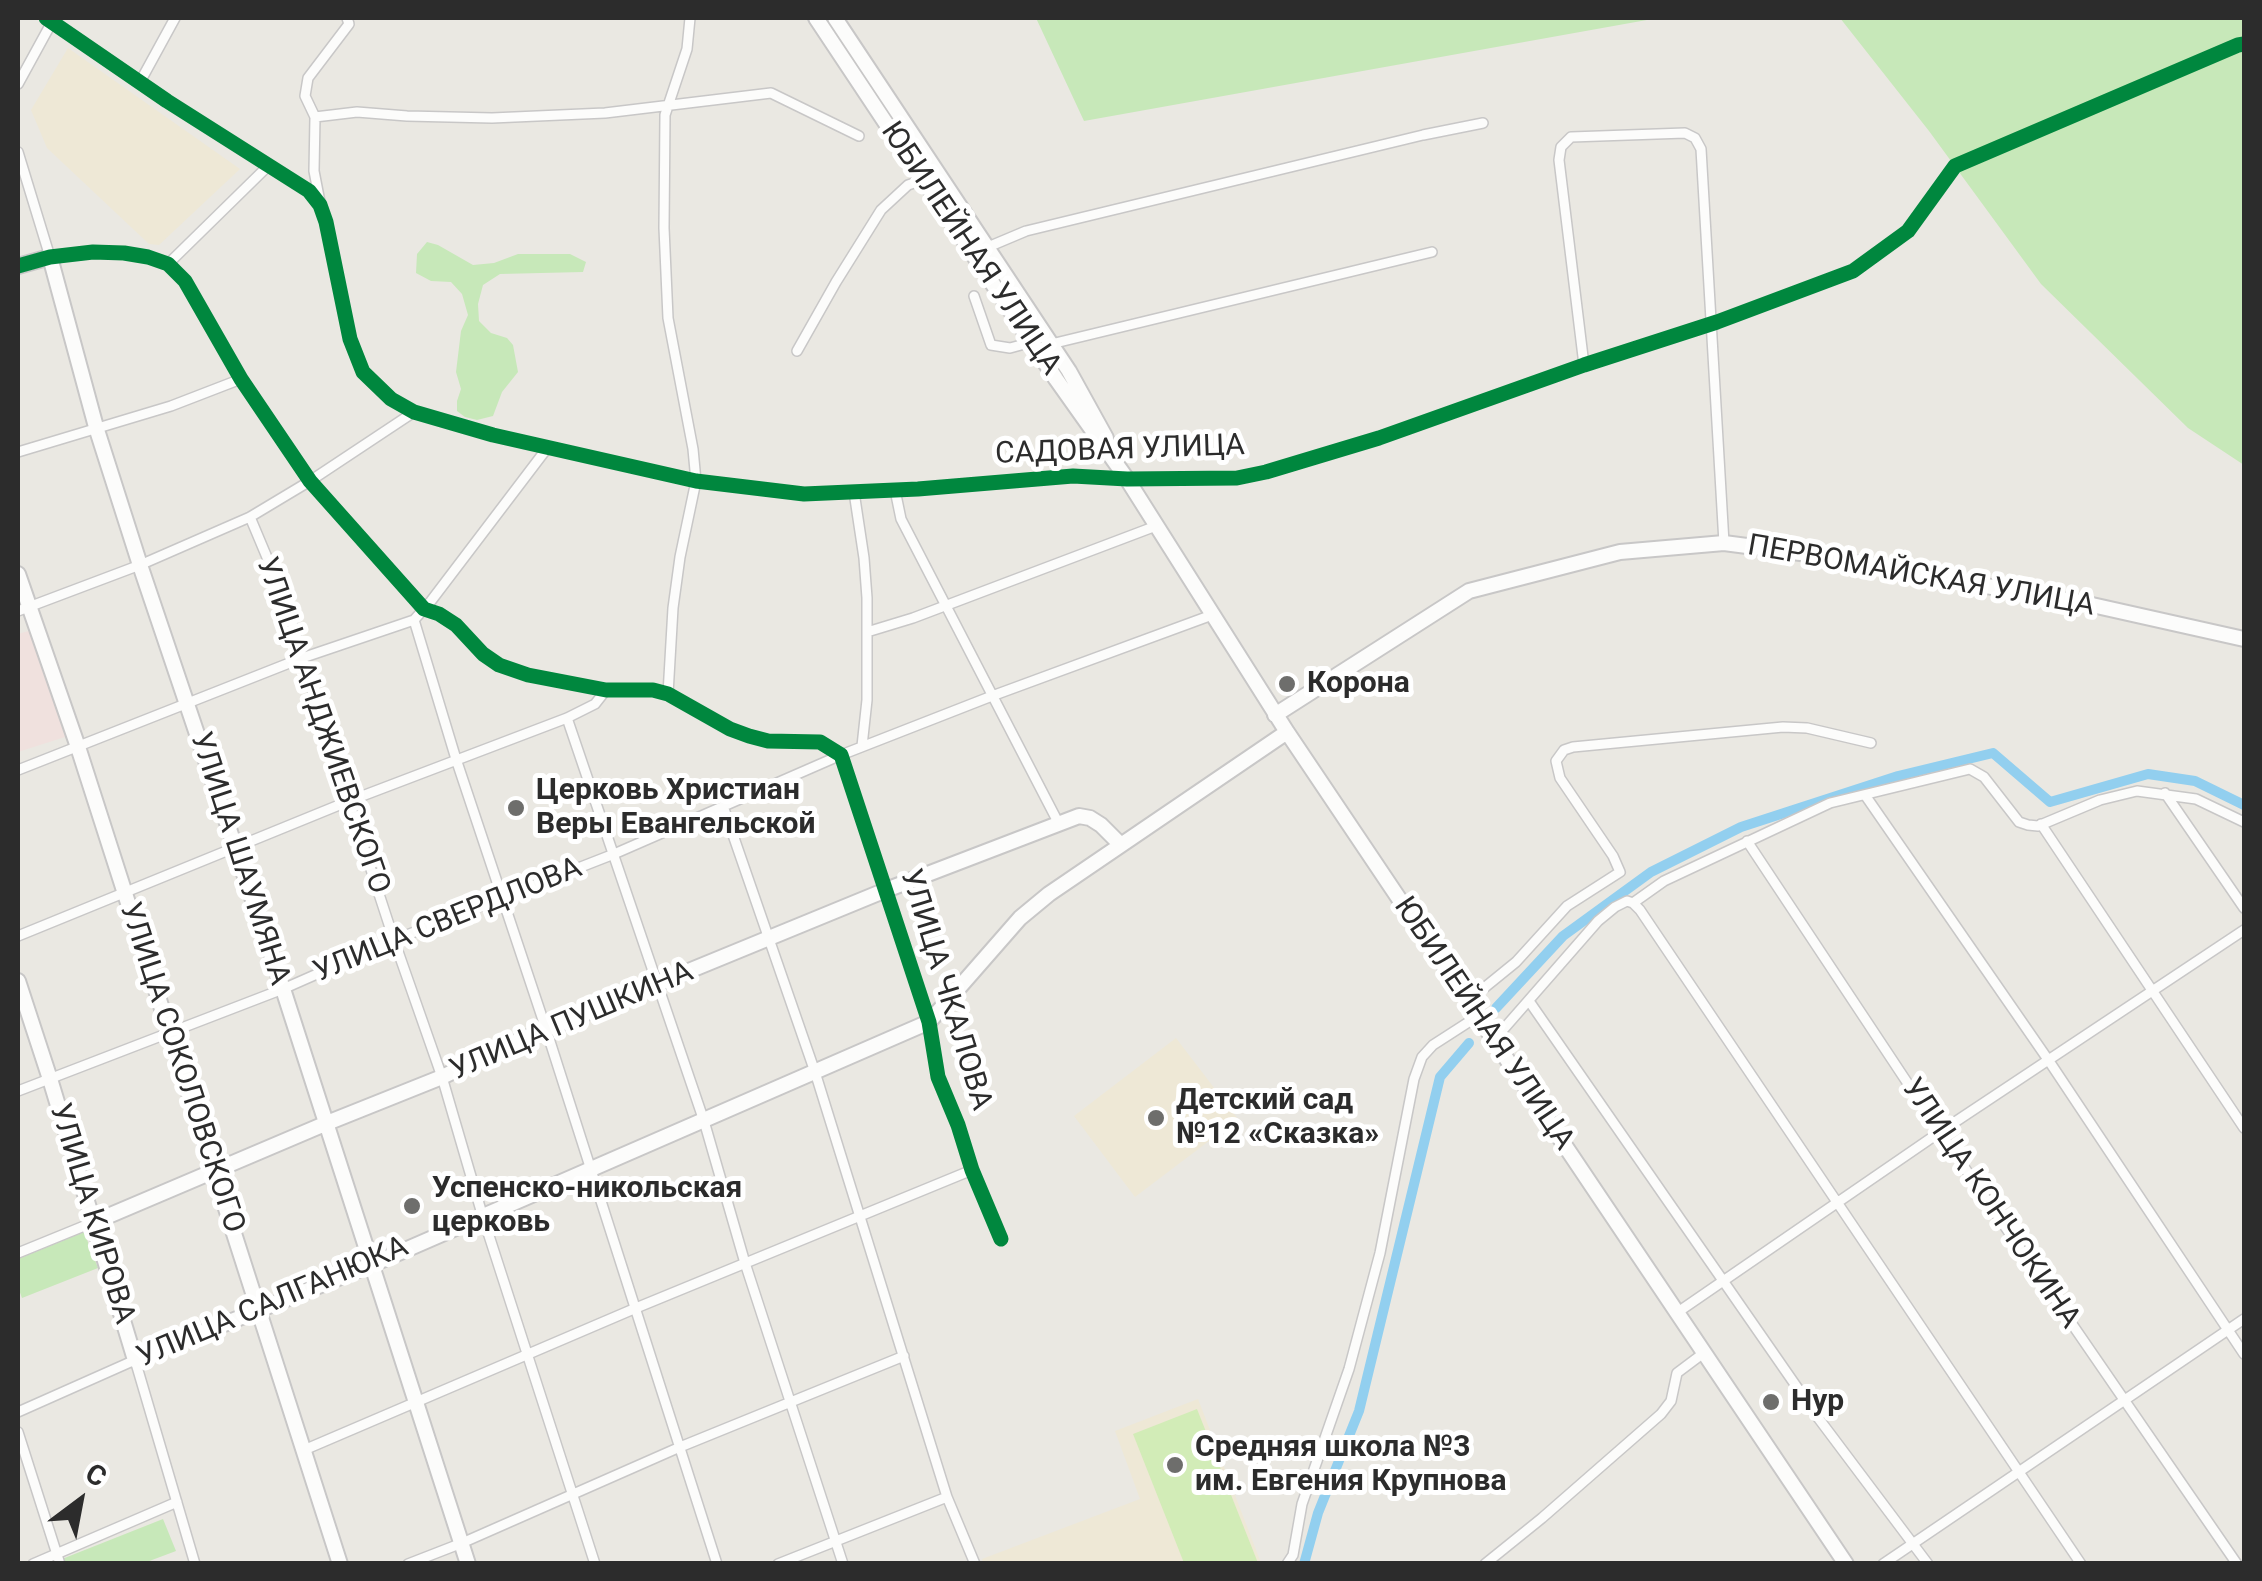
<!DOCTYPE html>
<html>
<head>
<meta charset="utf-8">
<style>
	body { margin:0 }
	#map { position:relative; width:2262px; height:1581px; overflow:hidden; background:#eae8e2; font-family:Roboto,sans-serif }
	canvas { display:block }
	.frame { position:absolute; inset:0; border:20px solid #2c2c2c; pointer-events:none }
	.north { position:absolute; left:30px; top:1451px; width:100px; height:100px; -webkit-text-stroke:8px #fff; paint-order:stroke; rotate:32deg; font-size:28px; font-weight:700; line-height:40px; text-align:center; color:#2c2c2c }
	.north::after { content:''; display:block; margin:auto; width:35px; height:45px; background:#2c2c2c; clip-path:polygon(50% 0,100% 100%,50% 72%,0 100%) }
</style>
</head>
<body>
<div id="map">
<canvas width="2262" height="1581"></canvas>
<div class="frame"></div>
<div class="north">С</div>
</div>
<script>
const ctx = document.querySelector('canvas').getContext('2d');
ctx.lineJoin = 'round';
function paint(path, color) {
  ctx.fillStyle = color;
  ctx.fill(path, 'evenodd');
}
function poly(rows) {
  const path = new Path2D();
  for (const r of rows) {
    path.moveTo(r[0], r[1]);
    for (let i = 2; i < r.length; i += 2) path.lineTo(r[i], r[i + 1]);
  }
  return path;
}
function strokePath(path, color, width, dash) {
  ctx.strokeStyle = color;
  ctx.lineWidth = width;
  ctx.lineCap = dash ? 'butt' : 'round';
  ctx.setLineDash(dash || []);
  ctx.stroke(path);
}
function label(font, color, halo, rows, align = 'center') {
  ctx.font = font + ' Roboto,sans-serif';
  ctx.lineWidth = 10;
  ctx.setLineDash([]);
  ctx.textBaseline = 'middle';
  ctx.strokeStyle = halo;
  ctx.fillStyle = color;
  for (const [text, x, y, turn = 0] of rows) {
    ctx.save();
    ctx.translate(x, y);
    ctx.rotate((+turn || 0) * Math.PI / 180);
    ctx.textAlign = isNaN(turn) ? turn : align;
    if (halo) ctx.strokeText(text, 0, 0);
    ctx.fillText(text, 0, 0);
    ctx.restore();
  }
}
paint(poly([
	[68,48,240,169,159,245,149,244,47,148,31,110],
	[1176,1038,1238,1119,1135,1197,1074,1116],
	[1198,1399,1261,1563,983,1564,982,1559,1140,1499,1115,1431]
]), '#eee8d6');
paint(poly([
	[32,630,65,737,18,752,18,634]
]), '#f0e1de');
paint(poly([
	[1036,18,1658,18,1084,121],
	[1840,18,2244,18,2244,465,2188,428,2041,284,1929,131],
	[427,242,438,245,473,265,494,263,518,254,570,254,586,262,583,272,500,274,483,285,478,304,479,321,491,333,507,338,513,345,518,372,502,392,493,416,477,420,465,417,457,411,457,401,461,389,456,372,461,331,468,315,462,294,451,282,431,281,416,273,417,254],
	[84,1232,98,1268,22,1298,18,1287,18,1259],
	[163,1519,176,1551,144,1563,64,1563,62,1559]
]), '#c7e8b9');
paint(poly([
	[1197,1409,1258,1563,1184,1563,1133,1434]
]), '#d2ecb7');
strokePath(poly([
	[1496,1008,1563,936,1651,872,1741,827,1898,776,1993,753,2050,802,2148,774,2195,781,2244,805],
	[1304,1564,1318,1513,1359,1411,1440,1077,1469,1043]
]), '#92cfef', 10);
const street = poly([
	[46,18,167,101,309,191,320,205,326,222,350,339,363,372,391,399,414,412,493,435,696,481,804,494,918,489,1073,476,1127,479,1237,478,1266,472,1379,438,1584,365,1717,322,1853,271,1908,231,1955,166,2238,45,2244,44],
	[140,82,175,18],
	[18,84,53,20],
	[315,117,357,112,407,116,492,118,605,113,771,93,859,136],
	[315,117,305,96,308,78,349,24,347,18],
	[315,117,314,171,320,202],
	[18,152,50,257,93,252,124,253,148,257,168,264,185,281,241,379,310,481,424,609,439,614,456,625,483,654,499,665,528,675,606,690,653,690,668,694,730,729,749,736,768,741,820,742,841,755,929,1022,938,1077,958,1125,972,1170,1001,1239],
	[988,247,1026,231,1423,135,1483,123],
	[168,264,269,165],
	[974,296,991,345,1010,348,1032,342],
	[1051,344,1432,252],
	[797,351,836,282,881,210,908,185,923,180],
	[1584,365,1559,160,1561,147,1571,137,1685,133,1695,138,1701,149,1724,543],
	[18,452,171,406,241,379],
	[895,490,901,519,1059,824],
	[854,492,864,558,867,598,867,700,862,746],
	[250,517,287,605,302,658,394,940,442,1077,482,1214,595,1564],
	[18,611,140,565,250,517,310,481,414,412],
	[414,620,456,759,546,1029,717,1564],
	[867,632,913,618,1156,526],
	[668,694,673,608,680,557,696,481,693,449,668,318,664,228,665,115,687,49,690,18],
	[567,718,704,1121,745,1263,843,1564],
	[18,770,302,658,414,620,431,601,548,447],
	[2165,793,2244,908],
	[1865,795,2049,1061,2244,1354],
	[723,806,815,1072,947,1497,975,1564],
	[2041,824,2244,1128],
	[1747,841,1940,1132,2237,1564],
	[1633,903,1640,910,2081,1564],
	[18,936,349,801,567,718,595,704,606,690],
	[1468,1001,1516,962,1567,906,1620,872,1613,856,1560,778,1556,761,1564,750,1573,747,1783,727,1807,728,1871,743],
	[1529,1001,1819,1419,1928,1564],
	[1494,1040,1598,921,1615,907,1627,901,1633,903,1664,881,1830,803,1970,769,1984,777,2019,822,2028,825,2038,826,2100,800,2137,791,2196,799,2244,822],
	[18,1091,283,989,394,940,614,854,841,755,992,696,1212,615],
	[18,1253,94,1222],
	[1678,1312,1940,1132,2244,930],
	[18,1412,135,1360,195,1564],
	[18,1432,60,1564],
	[304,1450,636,1308,972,1170],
	[33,1564,177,1502],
	[408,1564,462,1543,680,1447,904,1356],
	[778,1564,947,1497],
	[1287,1564,1293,1555,1302,1504,1349,1369,1380,1253,1414,1079,1422,1057,1433,1045,1478,1016],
	[1485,1564,1542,1518,1661,1414,1671,1401,1677,1373,1705,1352],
	[1883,1564,2244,1319]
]);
const secondary = poly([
	[816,18,1056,379,1127,479,1287,732,1846,1564],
	[835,18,1069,371,1106,438],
	[18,266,50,257,96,427,140,565,283,989,468,1564],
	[18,574,78,747,340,1564],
	[1275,715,1469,591,1620,552,1724,543,1808,554,2092,605,2244,639],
	[18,981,50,1079,135,1360,373,1264,929,1022,1020,918,1049,894,1287,732],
	[94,1222,327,1123,442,1077,506,1046,886,890,1079,816,1090,818,1101,825,1121,845]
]);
strokePath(street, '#c8c7c7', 12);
strokePath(secondary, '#c8c7c7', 18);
strokePath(street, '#fcfcfb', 9);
strokePath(secondary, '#fcfcfb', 14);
strokePath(poly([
	[46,18,167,101,309,191,320,205,326,222,350,339,363,372,391,399,414,412,493,435,696,481,804,494,918,489,1073,476,1127,479,1237,478,1266,472,1379,438,1584,365,1717,322,1853,271,1908,231,1955,166,2238,45,2244,44],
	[18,266,50,257,93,252,124,253,148,257,168,264,185,281,241,379,310,481,424,609,439,614,456,625,483,654,499,665,528,675,606,690,653,690,668,694,730,729,749,736,768,741,820,742,841,755,929,1022,938,1077,958,1125,972,1170,1001,1239]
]), '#00873e', 15);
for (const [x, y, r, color] of [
	[1287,684,10,"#6e6e6c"],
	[516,808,10,"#6e6e6c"],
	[1156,1118,10,"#6e6e6c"],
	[412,1206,10,"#6e6e6c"],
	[1771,1402,10,"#6e6e6c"],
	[1175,1465,10,"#6e6e6c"]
]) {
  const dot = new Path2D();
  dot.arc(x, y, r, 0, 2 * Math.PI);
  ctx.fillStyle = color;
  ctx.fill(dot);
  strokePath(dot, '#fff', 4);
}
label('30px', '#2c2c2c', '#fff', [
	["ЮБИЛЕЙНАЯ УЛИЦА",970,249,56],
	["САДОВАЯ УЛИЦА",1120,451,-2],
	["ПЕРВОМАЙСКАЯ УЛИЦА",1921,577,10],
	["УЛИЦА АНДЖИЕВСКОГО",322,726,71],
	["УЛИЦА ШАУМЯНА",239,859,72],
	["УЛИЦА СВЕРДЛОВА",448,921,-22],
	["УЛИЦА ЧКАЛОВА",945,990,73],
	["УЛИЦА ПУШКИНА",572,1022,-23],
	["ЮБИЛЕЙНАЯ УЛИЦА",1483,1024,56],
	["УЛИЦА СОКОЛОВСКОГО",181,1068,72],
	["УЛИЦА КОНЧОКИНА",1990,1204,56],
	["УЛИЦА КИРОВА",91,1214,73],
	["УЛИЦА САЛГАНЮКА",273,1303,-23]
]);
label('bold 30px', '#2c2c2c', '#fff', [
	["Корона",1307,684],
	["Церковь Христиан",536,791],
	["Веры Евангельской",536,825],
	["Детский сад",1176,1101],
	["№12 «Сказка»",1176,1135],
	["Успенско-никольская",432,1189],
	["церковь",432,1223],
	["Нур",1791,1402],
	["Средняя школа №3",1195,1448],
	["им. Евгения Крупнова",1195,1482]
], 'left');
</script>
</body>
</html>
